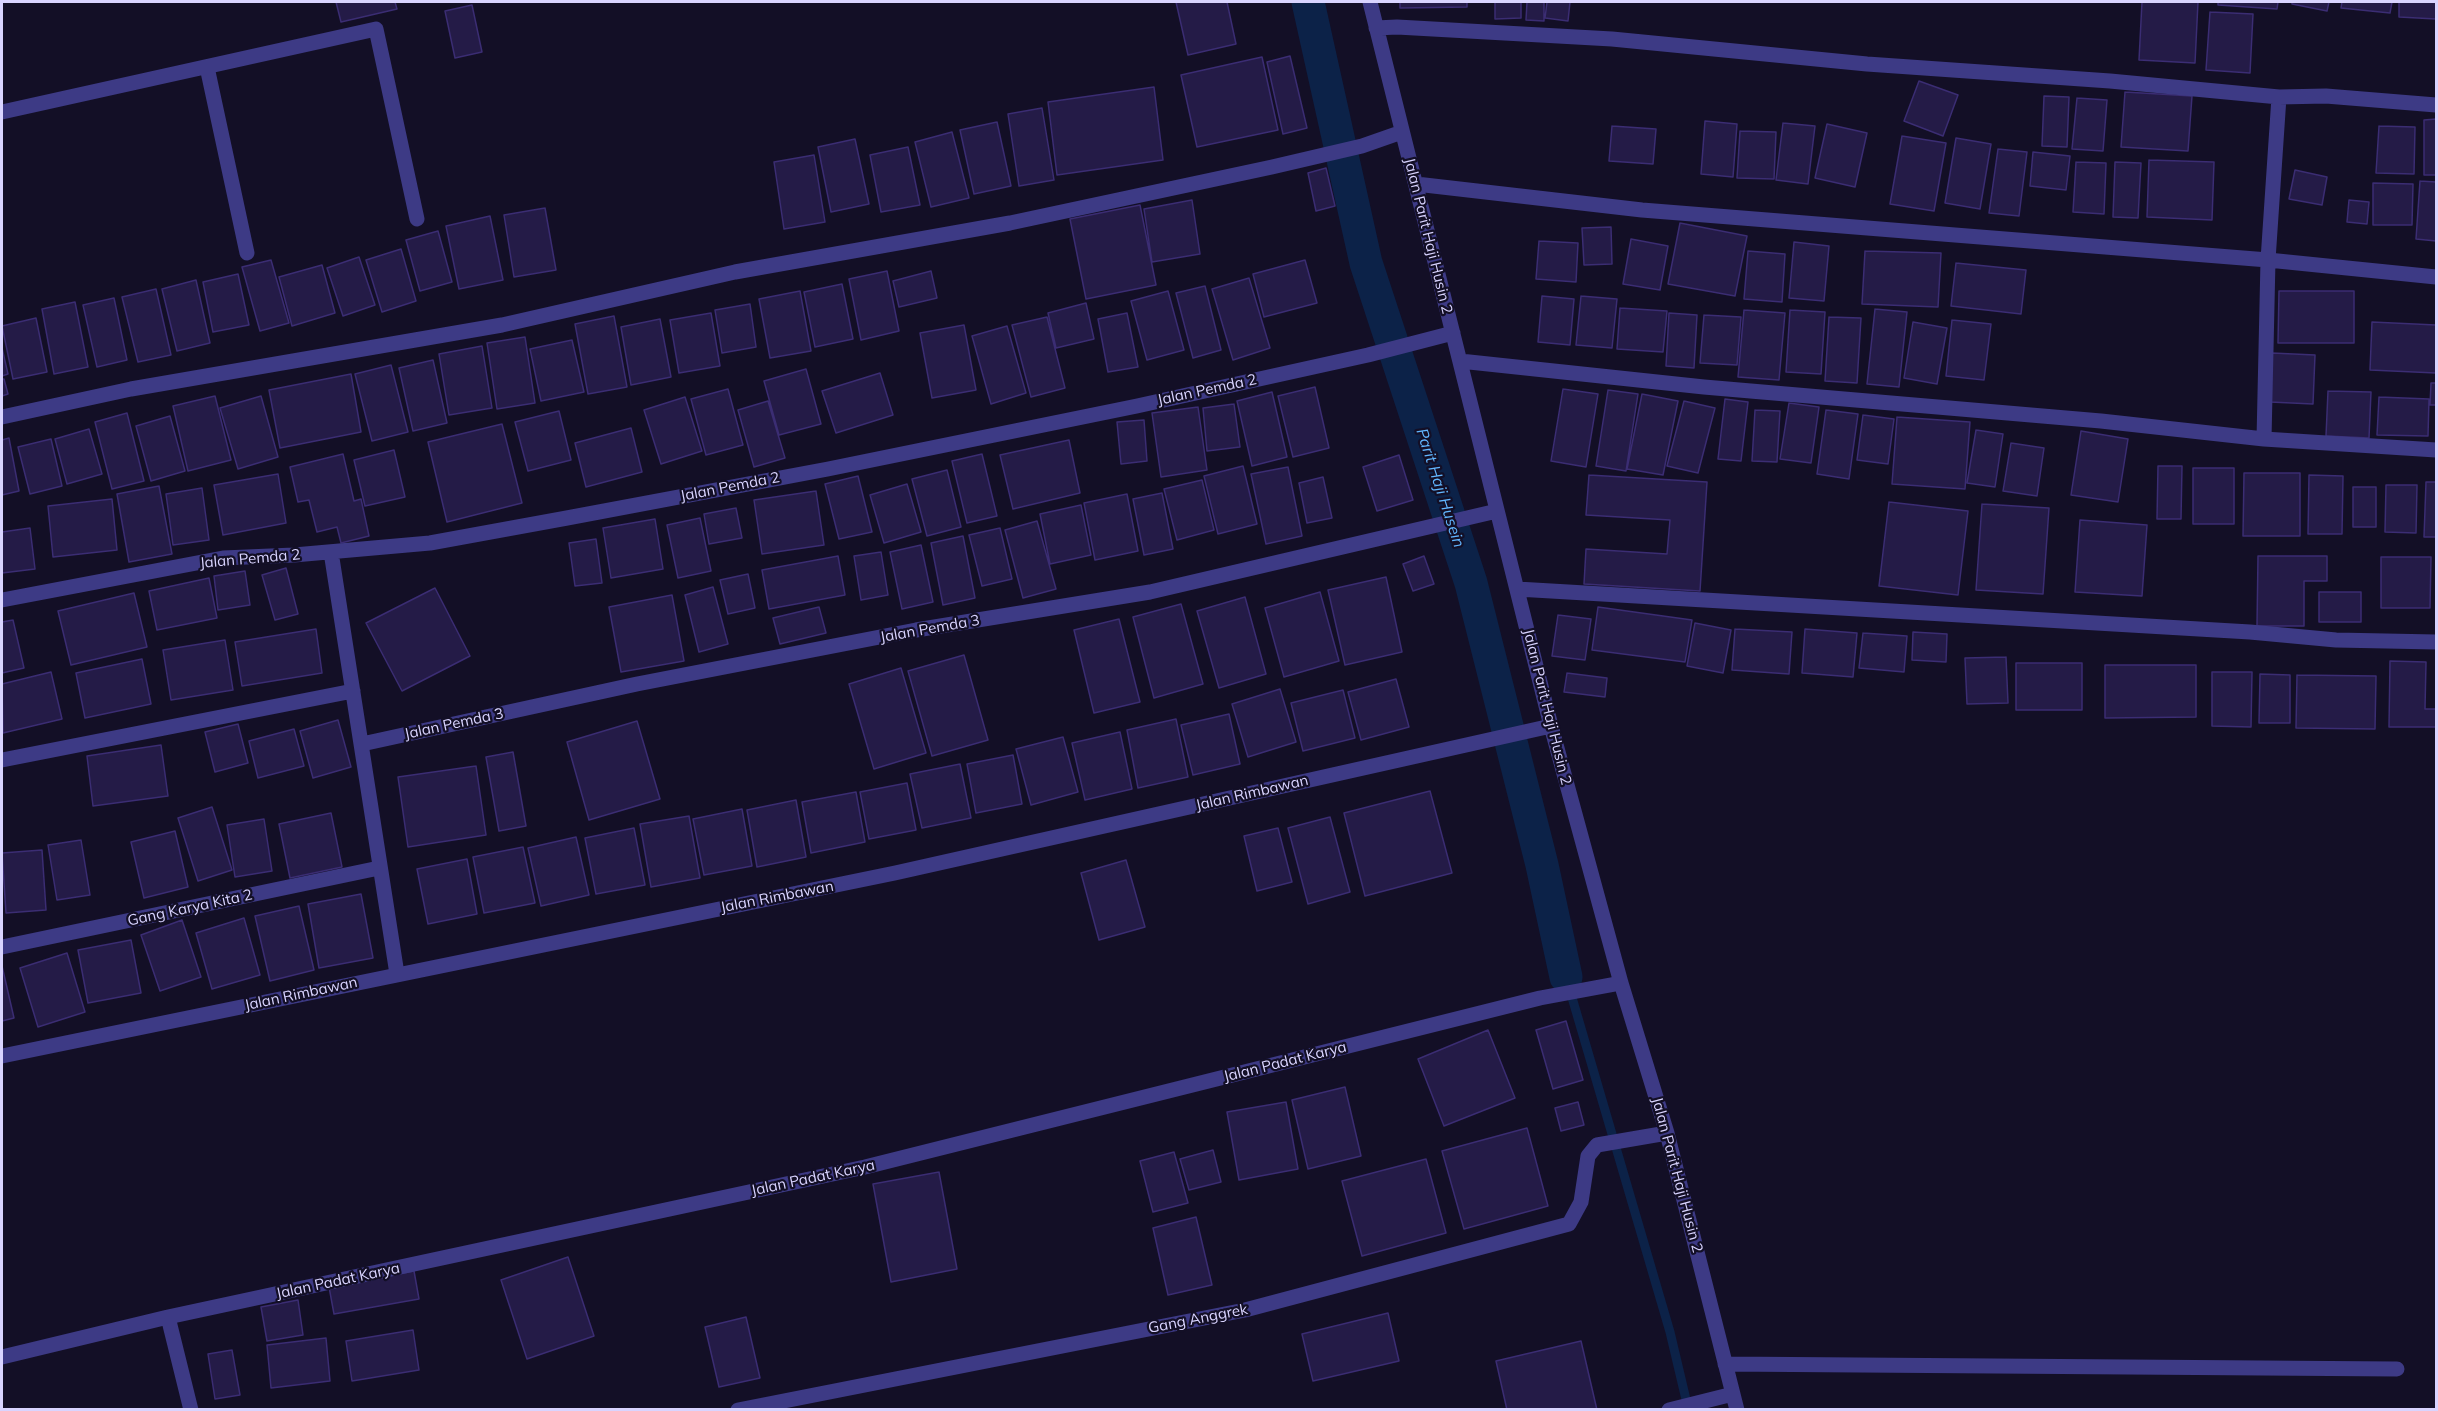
<!DOCTYPE html>
<html>
<head>
<meta charset="utf-8">
<style>
	body { margin:0 }
	#map { position:relative; width:2438px; height:1411px; overflow:hidden; background:#130f26; font-family:Mulish,sans-serif }
	canvas { display:block }
	.frame { position:absolute; inset:0; border:3px solid #d9d4ff; pointer-events:none }
</style>
</head>
<body>
<div id="map">
<canvas width="2438" height="1411"></canvas>
<div class="frame"></div>
</div>
<script>
const ctx = document.querySelector('canvas').getContext('2d');
ctx.lineJoin = 'round';
function poly(rows) {
  const path = new Path2D();
  for (const r of rows) {
    path.moveTo(r[0], r[1]);
    for (let i = 2; i < r.length; i += 2) path.lineTo(r[i], r[i + 1]);
  }
  return path;
}
function strokePath(path, color, width, dash) {
  ctx.strokeStyle = color;
  ctx.lineWidth = width;
  ctx.lineCap = dash ? 'butt' : 'round';
  ctx.setLineDash(dash || []);
  ctx.stroke(path);
}
function paint(path, color) {
  ctx.fillStyle = color;
  ctx.fill(path, 'evenodd');
}
function label(font, color, halo, rows, align = 'center') {
  ctx.font = font + ' Mulish,sans-serif';
  ctx.lineWidth = 4.5;
  ctx.setLineDash([]);
  ctx.textBaseline = 'middle';
  ctx.strokeStyle = halo;
  ctx.fillStyle = color;
  for (const [text, x, y, turn = 0] of rows) {
    ctx.save();
    ctx.translate(x, y);
    ctx.rotate((+turn || 0) * Math.PI / 180);
    ctx.textAlign = isNaN(turn) ? turn : align;
    if (halo) ctx.strokeText(text, 0, 0);
    ctx.fillText(text, 0, 0);
    ctx.restore();
  }
}
strokePath(poly([
	[1566,977,1670,1332,1688,1408]
]), '#0c2248', 9);
strokePath(poly([
	[1308,2,1366,263,1471,583,1542,865,1566,977]
]), '#0c2248', 33);
const building = poly([
	[336,2,395,2,397,9,341,22,336,2],
	[1176,2,1227,2,1236,44,1188,55,1176,2],
	[1400,2,1467,2,1467,7,1400,8,1400,2],
	[1495,2,1521,2,1521,18,1495,19,1495,2],
	[1527,2,1544,2,1544,21,1526,20,1527,2],
	[1547,2,1570,2,1568,21,1545,18,1547,2],
	[2142,2,2198,2,2195,63,2139,60,2142,2],
	[2218,2,2278,2,2277,9,2218,5,2218,2],
	[2292,2,2329,2,2327,11,2292,4,2292,2],
	[2342,2,2392,2,2390,13,2341,8,2342,2],
	[2399,2,2436,2,2436,19,2399,17,2399,2],
	[472,5,482,52,455,58,445,11,472,5],
	[2210,12,2253,14,2250,73,2206,70,2210,12],
	[1290,56,1307,128,1283,134,1267,62,1290,56],
	[1262,57,1278,130,1197,147,1181,75,1262,57],
	[1919,81,1958,95,1943,136,1904,121,1919,81],
	[1154,87,1163,160,1057,175,1048,102,1154,87],
	[2125,92,2192,96,2188,151,2121,147,2125,92],
	[2044,96,2069,97,2067,147,2042,146,2044,96],
	[2077,98,2107,100,2103,151,2072,149,2077,98],
	[1042,108,1054,180,1019,186,1008,114,1042,108],
	[2436,119,2436,175,2424,175,2424,120,2436,119],
	[1705,121,1737,124,1733,177,1701,174,1705,121],
	[997,122,1011,186,974,194,960,130,997,122],
	[1783,123,1815,126,1808,184,1776,180,1783,123],
	[1827,124,1867,133,1855,187,1815,178,1827,124],
	[1612,126,1656,129,1653,164,1609,161,1612,126],
	[2379,126,2415,127,2414,174,2376,173,2379,126],
	[1740,131,1776,132,1774,179,1737,178,1740,131],
	[952,132,969,198,931,207,915,142,952,132],
	[1902,136,1946,143,1934,211,1890,204,1902,136],
	[1956,138,1991,144,1980,209,1945,203,1956,138],
	[855,139,869,204,831,212,818,147,855,139],
	[908,147,920,205,881,212,870,155,908,147],
	[1998,149,2027,152,2019,216,1989,213,1998,149],
	[2033,152,2070,156,2066,190,2030,186,2033,152],
	[814,155,825,222,784,229,774,162,814,155],
	[2149,160,2214,162,2212,220,2147,217,2149,160],
	[2076,162,2106,163,2104,214,2073,212,2076,162],
	[2115,162,2141,163,2138,218,2113,217,2115,162],
	[1326,168,1335,206,1316,211,1308,173,1326,168],
	[2295,170,2327,177,2322,205,2289,199,2295,170],
	[2420,181,2436,182,2436,241,2416,239,2420,181],
	[2373,183,2413,184,2412,225,2373,225,2373,183],
	[1192,200,1200,254,1152,262,1144,209,1192,200],
	[2349,200,2369,202,2367,224,2347,222,2349,200],
	[1140,205,1156,285,1086,299,1070,219,1140,205],
	[545,208,556,270,514,277,504,215,545,208],
	[490,216,503,280,459,289,446,226,490,216],
	[1680,223,1747,236,1735,296,1668,284,1680,223],
	[1611,227,1612,264,1584,265,1582,228,1611,227],
	[438,231,452,282,420,291,406,240,438,231],
	[1631,239,1668,246,1660,290,1623,284,1631,239],
	[1539,241,1578,243,1576,282,1536,279,1539,241],
	[1794,242,1829,246,1824,301,1789,298,1794,242],
	[401,249,416,301,382,312,366,260,401,249],
	[1748,251,1785,254,1782,302,1744,299,1748,251],
	[1865,251,1941,253,1938,307,1862,304,1865,251],
	[359,257,375,305,343,316,327,268,359,257],
	[271,260,289,323,260,331,242,267,271,260],
	[1305,260,1317,303,1264,317,1253,274,1305,260],
	[1956,263,2026,270,2021,314,1951,306,1956,263],
	[322,265,335,313,292,326,279,277,322,265],
	[887,271,899,331,861,340,849,279,887,271],
	[931,271,937,298,899,307,893,281,931,271],
	[238,274,249,325,213,332,203,282,238,274],
	[1249,278,1270,348,1233,360,1212,289,1249,278],
	[196,280,210,343,177,351,162,289,196,280],
	[842,284,853,339,815,347,804,292,842,284],
	[1205,286,1221,350,1193,358,1176,293,1205,286],
	[156,289,171,355,138,362,122,297,156,289],
	[800,291,811,351,770,358,759,299,800,291],
	[1168,291,1184,350,1147,360,1131,301,1168,291],
	[2279,291,2354,291,2354,343,2278,343,2279,291],
	[1542,296,1574,299,1570,345,1538,342,1542,296],
	[1581,296,1617,299,1612,348,1576,345,1581,296],
	[114,298,127,360,97,367,83,305,114,298],
	[75,302,88,367,54,374,42,309,75,302],
	[1086,303,1094,339,1056,348,1048,313,1086,303],
	[750,304,756,347,722,353,715,310,750,304],
	[1620,308,1667,311,1663,352,1617,349,1620,308],
	[1875,309,1907,312,1899,387,1867,384,1875,309],
	[1744,310,1785,313,1779,380,1738,377,1744,310],
	[1790,310,1825,312,1821,374,1786,372,1790,310],
	[711,313,720,366,679,373,670,320,711,313],
	[1127,313,1138,367,1108,372,1098,319,1127,313],
	[1669,313,1697,315,1694,368,1666,366,1669,313],
	[1704,315,1741,317,1737,365,1700,363,1704,315],
	[614,316,627,387,588,394,575,324,614,316],
	[1047,317,1065,388,1031,397,1012,325,1047,317],
	[1829,317,1861,318,1857,383,1825,381,1829,317],
	[36,318,47,372,13,379,2,326,36,318],
	[660,319,671,377,631,385,621,327,660,319],
	[1952,320,1991,324,1984,380,1946,376,1952,320],
	[1913,322,1947,328,1937,384,1904,378,1913,322],
	[2372,322,2436,325,2436,373,2370,370,2372,322],
	[964,325,976,390,932,398,920,333,964,325],
	[1007,326,1026,393,991,404,972,336,1007,326],
	[525,337,535,403,497,409,487,343,525,337],
	[572,340,584,392,541,401,530,349,572,340],
	[482,346,492,408,449,415,439,354,482,346],
	[2,348,8,374,2,376,2,348],
	[2272,353,2315,355,2313,404,2270,402,2272,353],
	[433,360,447,423,413,431,399,368,433,360],
	[391,365,408,432,372,441,355,374,391,365],
	[806,369,821,424,779,435,764,381,806,369],
	[880,373,893,415,836,433,822,391,880,373],
	[351,374,361,432,280,448,269,390,351,374],
	[2,379,4,379,8,394,2,396,2,379],
	[2431,383,2436,383,2436,405,2430,405,2431,383],
	[1315,387,1329,448,1293,457,1278,396,1315,387],
	[728,389,743,445,706,455,691,399,728,389],
	[1563,389,1598,394,1586,467,1551,461,1563,389],
	[1608,390,1638,394,1626,471,1596,466,1608,390],
	[2328,391,2371,392,2369,438,2326,436,2328,391],
	[1272,392,1287,457,1252,466,1237,401,1272,392],
	[1642,394,1678,401,1663,475,1627,469,1642,394],
	[215,396,231,460,188,471,173,406,215,396],
	[261,396,278,457,238,469,220,408,261,396],
	[685,397,702,451,661,464,644,410,685,397],
	[2379,397,2429,399,2428,436,2377,435,2379,397],
	[1725,399,1748,402,1741,461,1718,459,1725,399],
	[768,401,785,458,754,467,738,410,768,401],
	[1684,401,1715,408,1698,473,1667,466,1684,401],
	[1789,403,1819,407,1811,463,1780,459,1789,403],
	[1234,404,1240,447,1207,451,1203,408,1234,404],
	[1198,407,1207,470,1161,477,1152,413,1198,407],
	[1755,410,1780,411,1777,462,1752,461,1755,410],
	[1826,410,1858,414,1849,479,1817,474,1826,410],
	[559,411,571,460,528,471,515,422,559,411],
	[127,413,144,481,112,489,95,422,127,413],
	[1863,415,1894,419,1888,464,1857,460,1863,415],
	[170,416,185,471,151,481,136,426,170,416],
	[1897,417,1970,422,1965,489,1892,484,1897,417],
	[1144,420,1147,461,1121,464,1117,422,1144,420],
	[502,424,522,503,447,522,428,442,502,424],
	[631,428,642,472,586,487,575,443,631,428],
	[89,429,102,474,67,484,55,439,89,429],
	[1976,430,2003,434,1995,487,1967,483,1976,430],
	[2081,431,2128,439,2118,502,2071,495,2081,431],
	[9,438,19,491,2,495,2,440,9,438],
	[51,439,62,486,30,494,18,447,51,439],
	[1069,440,1080,493,1013,509,1000,455,1069,440],
	[2011,443,2044,448,2037,496,2003,491,2011,443],
	[394,450,405,497,365,506,354,460,394,450],
	[343,454,354,501,361,499,369,536,341,543,337,527,317,532,309,500,298,502,290,467,343,454],
	[982,454,997,516,967,523,952,461,982,454],
	[1399,455,1413,500,1377,511,1363,467,1399,455],
	[1243,466,1257,524,1218,534,1204,476,1243,466],
	[2158,466,2182,466,2181,519,2157,519,2158,466],
	[1288,467,1302,536,1266,544,1251,474,1288,467],
	[2193,468,2234,468,2234,524,2193,524,2193,468],
	[947,470,961,527,927,536,912,479,947,470],
	[2244,473,2300,473,2300,536,2243,536,2244,473],
	[278,474,286,523,223,535,214,485,278,474],
	[1589,475,1707,482,1700,591,1584,584,1586,549,1667,554,1670,520,1586,515,1589,475],
	[2309,475,2343,476,2342,534,2308,534,2309,475],
	[858,476,872,532,839,539,825,484,858,476],
	[1323,477,1332,518,1307,523,1299,483,1323,477],
	[1202,480,1214,530,1177,540,1164,489,1202,480],
	[2426,482,2436,482,2436,537,2424,537,2426,482],
	[907,484,921,532,884,543,870,495,907,484],
	[2386,485,2417,485,2416,533,2385,532,2386,485],
	[159,486,172,554,129,562,117,494,159,486],
	[2353,487,2376,487,2376,527,2353,527,2353,487],
	[202,488,209,540,173,545,166,494,202,488],
	[816,491,824,545,762,554,754,500,816,491],
	[1162,493,1173,549,1144,555,1133,499,1162,493],
	[1127,494,1138,551,1095,560,1084,503,1127,494],
	[112,499,117,550,53,557,48,506,112,499],
	[1889,502,1968,511,1958,595,1879,586,1889,502],
	[1982,504,2049,508,2043,594,1976,590,1982,504],
	[1081,505,1091,555,1050,564,1040,514,1081,505],
	[736,508,742,538,709,544,704,514,736,508],
	[700,518,711,571,678,578,667,525,700,518],
	[655,519,663,569,611,578,603,528,655,519],
	[2080,520,2147,525,2142,596,2075,592,2080,520],
	[1037,521,1056,589,1023,598,1005,530,1037,521],
	[30,528,35,569,2,573,2,532,30,528],
	[1000,528,1012,579,982,586,969,535,1000,528],
	[963,536,975,598,943,605,931,543,963,536],
	[596,539,602,583,575,586,569,543,596,539],
	[921,545,933,602,902,609,890,552,921,545],
	[881,552,888,595,861,600,854,556,881,552],
	[838,556,845,595,769,609,762,570,838,556],
	[1424,556,1434,584,1413,591,1403,564,1424,556],
	[2258,556,2327,556,2327,581,2304,581,2304,626,2257,626,2258,556],
	[2381,557,2431,557,2430,608,2381,608,2381,557],
	[286,568,298,614,275,620,262,575,286,568],
	[245,571,250,605,218,610,214,576,245,571],
	[748,574,755,608,728,614,720,580,748,574],
	[1386,577,1402,652,1345,665,1328,590,1386,577],
	[209,578,217,618,157,630,149,591,209,578],
	[713,587,728,644,699,652,685,595,713,587],
	[435,588,470,656,402,691,366,623,435,588],
	[1320,592,1339,661,1284,677,1265,608,1320,592],
	[2319,592,2361,592,2361,622,2319,622,2319,592],
	[134,593,147,647,71,665,58,611,134,593],
	[672,595,684,661,621,672,609,607,672,595],
	[1245,597,1266,674,1219,688,1197,611,1245,597],
	[1181,604,1203,684,1154,698,1133,617,1181,604],
	[819,607,826,633,780,644,773,618,819,607],
	[1598,607,1692,620,1685,662,1592,650,1598,607],
	[1558,615,1591,619,1585,660,1552,656,1558,615],
	[1119,619,1140,702,1094,713,1074,630,1119,619],
	[13,620,24,668,2,673,2,622,13,620],
	[1695,623,1731,630,1723,673,1687,666,1695,623],
	[316,629,322,673,242,686,235,642,316,629],
	[1735,629,1792,632,1789,674,1732,670,1735,629],
	[1805,629,1857,633,1853,677,1802,673,1805,629],
	[1913,632,1947,634,1946,662,1912,660,1913,632],
	[1863,633,1907,636,1904,672,1859,668,1863,633],
	[225,640,233,690,171,700,163,650,225,640],
	[964,655,988,740,932,756,908,671,964,655],
	[2006,657,2008,703,1967,704,1965,658,2006,657],
	[142,659,151,704,85,718,76,673,142,659],
	[2390,661,2426,662,2425,709,2436,709,2436,727,2389,727,2390,661],
	[2016,663,2082,663,2082,710,2016,710,2016,663],
	[2105,665,2196,665,2196,717,2105,718,2105,665],
	[901,668,926,753,874,769,849,684,901,668],
	[51,672,62,719,3,733,2,684,51,672],
	[2212,672,2252,672,2251,727,2212,726,2212,672],
	[1567,673,1607,678,1605,697,1564,692,1567,673],
	[2260,674,2290,675,2290,723,2259,723,2260,674],
	[2297,675,2376,676,2375,729,2296,728,2297,675],
	[1396,679,1409,727,1361,740,1348,692,1396,679],
	[1280,689,1296,742,1248,757,1232,704,1280,689],
	[1343,690,1355,738,1303,751,1291,703,1343,690],
	[1229,714,1240,764,1193,775,1181,725,1229,714],
	[1176,719,1188,777,1138,788,1127,730,1176,719],
	[338,720,351,767,313,778,300,731,338,720],
	[637,721,660,799,589,820,567,742,637,721],
	[238,724,248,763,215,772,205,732,238,724],
	[294,729,304,766,258,778,249,741,294,729],
	[1120,732,1132,789,1085,800,1072,743,1120,732],
	[1063,737,1078,792,1031,805,1016,749,1063,737],
	[161,745,168,796,93,806,87,756,161,745],
	[513,752,526,826,499,831,486,757,513,752],
	[1013,755,1022,804,976,813,967,764,1013,755],
	[960,764,971,818,922,828,910,774,960,764],
	[476,766,486,835,408,847,398,777,476,766],
	[907,783,916,830,869,839,860,792,907,783],
	[1430,791,1452,873,1365,896,1344,813,1430,791],
	[856,792,865,842,811,853,802,802,856,792],
	[796,800,806,857,757,867,747,810,796,800],
	[212,807,232,870,198,881,178,818,212,807],
	[742,809,752,866,704,875,693,819,742,809],
	[331,813,342,867,290,878,279,824,331,813],
	[689,816,700,878,651,887,640,824,689,816],
	[1330,817,1350,892,1308,904,1288,828,1330,817],
	[264,819,272,871,235,877,227,825,264,819],
	[634,828,645,885,596,894,585,838,634,828],
	[1278,828,1292,882,1257,891,1244,836,1278,828],
	[175,831,188,887,144,898,131,842,175,831],
	[576,837,589,895,541,906,528,848,576,837],
	[81,840,90,895,57,900,48,845,81,840],
	[523,847,535,903,484,913,473,857,523,847],
	[42,850,46,910,6,913,2,853,42,850],
	[467,859,477,914,428,924,417,869,467,859],
	[1126,860,1145,927,1099,940,1081,873,1126,860],
	[361,894,373,958,319,968,308,904,361,894],
	[299,906,314,970,270,981,255,916,299,906],
	[244,918,260,975,212,989,196,933,244,918],
	[182,920,201,977,160,991,141,935,182,920],
	[131,940,141,993,88,1003,78,950,131,940],
	[67,953,85,1012,38,1027,20,968,67,953],
	[2,966,14,1018,2,1021,2,966],
	[1566,1021,1583,1080,1553,1089,1536,1030,1566,1021],
	[1488,1030,1515,1098,1444,1126,1418,1059,1488,1030],
	[1345,1087,1361,1156,1308,1169,1292,1100,1345,1087],
	[1286,1102,1298,1169,1239,1180,1227,1112,1286,1102],
	[1578,1102,1584,1125,1561,1131,1555,1108,1578,1102],
	[1527,1128,1548,1206,1464,1229,1442,1151,1527,1128],
	[1213,1150,1221,1182,1189,1190,1180,1159,1213,1150],
	[1174,1152,1188,1203,1153,1212,1140,1161,1174,1152],
	[1426,1159,1446,1233,1362,1256,1342,1181,1426,1159],
	[939,1172,957,1269,891,1282,873,1184,939,1172],
	[1196,1217,1212,1285,1168,1295,1153,1228,1196,1217],
	[568,1257,594,1336,527,1359,501,1280,568,1257],
	[414,1271,419,1299,334,1314,329,1287,414,1271],
	[298,1300,303,1335,267,1341,261,1307,298,1300],
	[1388,1313,1399,1361,1313,1381,1302,1334,1388,1313],
	[746,1317,760,1378,719,1387,705,1327,746,1317],
	[413,1330,419,1370,352,1381,346,1341,413,1330],
	[326,1338,330,1381,271,1388,267,1345,326,1338],
	[1581,1341,1597,1410,1507,1410,1496,1361,1581,1341],
	[232,1350,240,1395,215,1399,208,1354,232,1350]
]);
paint(building, '#241b47');
strokePath(building, '#3b2d73', 1.5);
strokePath(poly([
	[1370,2,1551,726,1621,983,1667,1133,1737,1410],
	[1376,28,1397,27,1612,39,1867,64,2110,81,2279,97,2326,96,2436,105],
	[207,67,247,253],
	[2,112,376,29,417,219],
	[1416,184,1642,210,2268,260,2436,277],
	[1460,361,1704,387,2101,421,2264,439,2436,450],
	[2,417,131,389,502,325,735,272,1010,223,1272,167,1362,146,1402,132],
	[2264,439,2268,260,2279,97],
	[331,552,397,974],
	[1517,589,2250,632,2336,640,2436,642],
	[2,600,223,558,294,555,430,543,567,518,828,469,1137,406,1368,355,1453,333],
	[362,744,637,684,916,630,1150,592,1497,511],
	[2,760,353,691],
	[2,947,379,868],
	[2,1056,895,873,1551,726],
	[168,1317,191,1410],
	[2,1357,168,1317,865,1167,1540,998,1621,983],
	[1725,1364,2397,1369],
	[738,1410,1245,1310,1569,1224,1581,1202,1588,1156,1597,1145,1667,1133],
	[1669,1410,1733,1394]
]), '#3d3a85', 15);
label('15px', '#d9d4ff', '#130f26', [
	["Jalan Parit Haji Husin 2",1428,236,76],
	["Jalan Pemda 2",1207,390,-12],
	["Jalan Pemda 2",730,487,-11],
	["Jalan Pemda 2",250,559,-5],
	["Jalan Pemda 3",930,629,-10],
	["Jalan Parit Haji Husin 2",1547,707,76],
	["Jalan Pemda 3",454,724,-12],
	["Jalan Rimbawan",1252,793,-13],
	["Jalan Rimbawan",777,897,-11],
	["Gang Karya Kita 2",190,908,-12],
	["Jalan Rimbawan",301,994,-12],
	["Jalan Padat Karya",1285,1062,-14],
	["Jalan Parit Haji Husin 2",1677,1175,75],
	["Jalan Padat Karya",813,1178,-12],
	["Jalan Padat Karya",338,1281,-12],
	["Gang Anggrek",1198,1319,-11]
]);
label('italic 16px', '#62b6ff', '#130f26', [
	["Parit Haji Husein",1440,488,72]
]);
</script>
</body>
</html>
